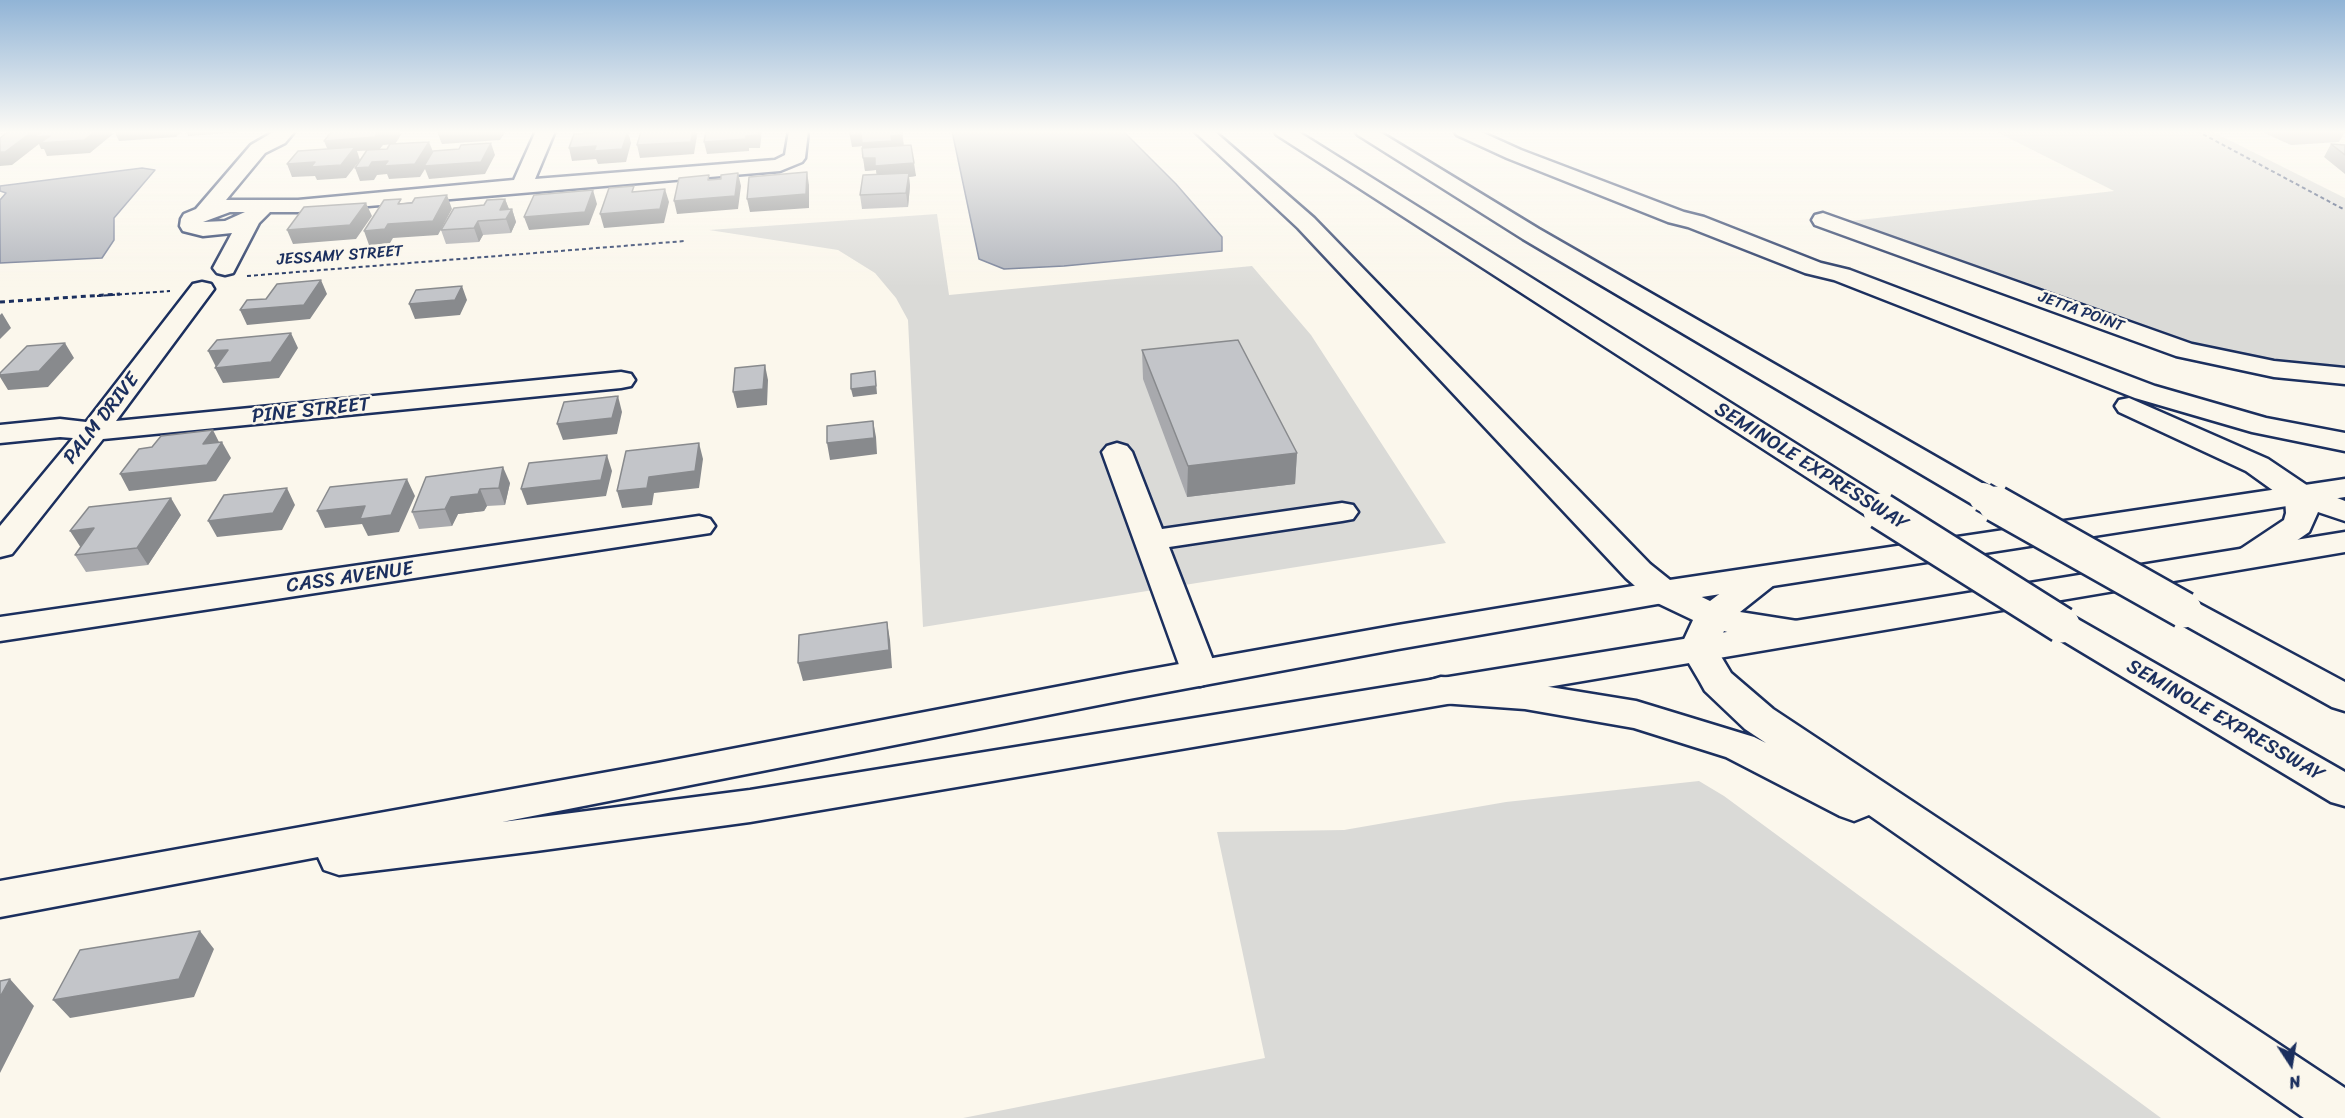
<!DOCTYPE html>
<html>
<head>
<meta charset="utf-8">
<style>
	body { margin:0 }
	#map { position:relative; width:2345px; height:1118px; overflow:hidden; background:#fbf7ec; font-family:Sriracha,sans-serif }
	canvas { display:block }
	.north { position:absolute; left:2261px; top:1034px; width:60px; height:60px; -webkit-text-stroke:4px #fbf7ec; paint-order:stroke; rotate:168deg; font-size:16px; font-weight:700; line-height:24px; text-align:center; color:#1b2f5e }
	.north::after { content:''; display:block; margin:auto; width:21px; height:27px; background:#1b2f5e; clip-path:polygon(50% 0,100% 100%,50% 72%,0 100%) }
</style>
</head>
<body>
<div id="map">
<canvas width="2345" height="1118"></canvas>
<div class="north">N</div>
</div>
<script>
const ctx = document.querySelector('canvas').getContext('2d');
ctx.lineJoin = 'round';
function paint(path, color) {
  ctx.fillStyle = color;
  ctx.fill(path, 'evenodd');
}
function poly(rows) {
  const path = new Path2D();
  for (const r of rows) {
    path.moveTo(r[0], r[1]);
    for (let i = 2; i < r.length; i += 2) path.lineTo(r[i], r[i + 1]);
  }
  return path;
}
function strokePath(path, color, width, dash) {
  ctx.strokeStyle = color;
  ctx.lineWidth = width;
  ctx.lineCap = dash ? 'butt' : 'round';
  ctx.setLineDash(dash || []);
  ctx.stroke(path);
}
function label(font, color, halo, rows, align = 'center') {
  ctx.font = font + ' Sriracha,sans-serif';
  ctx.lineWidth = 5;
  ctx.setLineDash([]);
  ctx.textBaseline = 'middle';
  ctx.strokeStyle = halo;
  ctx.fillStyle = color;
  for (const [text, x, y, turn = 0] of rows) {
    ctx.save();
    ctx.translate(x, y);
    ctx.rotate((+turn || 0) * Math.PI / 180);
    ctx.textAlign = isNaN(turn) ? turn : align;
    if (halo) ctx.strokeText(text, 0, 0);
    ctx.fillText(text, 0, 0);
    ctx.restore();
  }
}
paint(poly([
	[1995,131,2211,131,2345,198,2345,369,2269,363,2187,345,1842,222,2114,191],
	[937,214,949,295,1252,266,1311,335,1446,543,923,627,908,320,896,298,875,273,838,250,709,230],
	[1699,781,1724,796,2161,1118,963,1118,1265,1058,1217,832,1344,830,1506,802]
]), '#dadad7');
const water = poly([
	[952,131,1123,131,1176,184,1222,237,1222,251,1064,266,1004,269,979,259,952,131],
	[142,168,155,170,114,218,114,240,102,258,0,263,0,200,6,193,0,191,0,186,142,168]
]);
paint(water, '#afb3bb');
strokePath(water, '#747e96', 1.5);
const minor = poly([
	[275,131,295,131,285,143,265,153,226,200,298,200,514,180,536,131,555,131,535,179,775,160,785,155,789,131,808,131,805,158,802,162,780,171,298,212,270,212,259,223,233,273,225,275,217,273,213,268,232,233,203,236,183,231,180,226,181,219,184,214,196,209,251,145,275,131],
	[230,212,245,212,225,221,203,222,230,212],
	[1823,213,2192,344,2274,361,2345,368,2345,384,2274,377,2176,356,1815,225,1812,220,1815,215,1823,213],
	[202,282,211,284,214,289,116,421,621,372,631,374,635,380,631,386,621,388,103,439,12,554,0,557,0,526,73,438,60,437,0,443,0,425,60,419,86,422,193,284,202,282],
	[1117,443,1127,446,1132,452,1162,529,1342,503,1353,505,1358,512,1353,519,1342,521,1169,547,1218,673,1213,682,1200,686,1187,682,1182,673,1102,452,1107,446,1117,443],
	[699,516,710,519,715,526,710,533,0,641,0,617,699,516]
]);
const major = poly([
	[2345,479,2345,497,1663,603,1398,649,1129,699,502,822,750,790,2345,532,2345,552,750,822,536,851,339,875,324,870,318,857,0,917,0,881,658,763,1129,673,1398,625,1663,581,2345,479]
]);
const highway = poly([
	[1194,131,1214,131,1314,218,1650,564,1675,584,1710,601,1750,571,1762,567,1774,571,1779,578,1774,585,1740,612,1810,623,1816,631,1810,639,1798,643,1750,639,1724,631,1716,648,1731,673,1773,709,2345,1088,2345,1118,2304,1118,1869,815,1854,821,1840,816,1726,757,1634,728,1525,709,1441,703,1428,699,1422,690,1428,681,1441,677,1525,683,1636,701,1754,737,1766,743,1745,729,1705,691,1700,682,1680,648,1693,620,1651,600,1626,578,1298,228,1194,131],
	[1274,131,1297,131,1892,504,1897,511,1892,518,1881,520,1870,518,1277,135,1274,131],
	[1355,131,1378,131,1539,229,1994,490,1998,497,1994,504,1983,506,1972,504,1523,239,1358,135,1355,131],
	[1454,131,1479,131,1521,150,1684,212,1704,217,1821,263,1850,270,2155,386,2266,418,2345,433,2345,451,2252,432,2135,398,1834,280,1805,273,1688,227,1668,222,1507,158,1457,135,1454,131],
	[2129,398,2268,459,2311,488,2345,501,2345,521,2318,512,2309,532,2263,564,2251,567,2239,564,2235,557,2239,550,2284,520,2286,513,2285,499,2246,471,2119,412,2115,406,2119,400,2129,398],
	[2184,599,2196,602,2345,682,2345,711,2332,707,2172,618,2167,610,2172,602,2184,599],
	[2062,613,2074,617,2345,772,2345,806,2331,802,2050,633,2044,625,2050,617,2062,613]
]);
strokePath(minor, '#1b2f5e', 5);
strokePath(major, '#1b2f5e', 5);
strokePath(highway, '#1b2f5e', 5);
strokePath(poly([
	[2197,131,2345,210],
	[247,276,685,241],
	[97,296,170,291]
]), '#1b2f5e', 2, [4, 3]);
strokePath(poly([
	[0,302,120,294]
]), '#1b2f5e', 3, [5, 4]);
paint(minor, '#fbf7ec');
paint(major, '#fbf7ec');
paint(highway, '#fbf7ec');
const highwayBridgeFar1 = poly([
	[1983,497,1999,506]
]);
const highwayBridge = poly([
	[1996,504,2184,610],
	[1881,511,2062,625]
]);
strokePath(highwayBridgeFar1, '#1b2f5e', 32, []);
strokePath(highwayBridge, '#1b2f5e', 40, []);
strokePath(highwayBridgeFar1, '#fbf7ec', 28);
strokePath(highwayBridge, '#fbf7ec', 35);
paint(poly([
	[902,131,904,145,916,176,909,177,910,186,908,207,862,209,860,195,877,174,876,170,865,171,862,146,852,147],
	[2265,131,2345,131,2345,132,2339,142,2291,145,2264,133],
	[2331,144,2345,145,2345,174,2324,157],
	[505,199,509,209,512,209,516,222,511,233,483,235,479,242,446,244,441,230,484,205],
	[1142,350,1297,453,1295,484,1187,497,1143,379],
	[426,477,510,483,505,505,487,506,484,511,458,514,452,526,419,529,412,512],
	[181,515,148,565,86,572,75,555]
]), '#a8a9ad');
paint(poly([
	[33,131,39,131,42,136,96,131,111,131,113,134,90,153,47,156,44,149,41,149,39,144,12,165,0,166,0,152],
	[114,131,182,131,176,137,119,141],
	[186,131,244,131,242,132,188,136],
	[385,131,399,131,401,135,395,144,383,145,379,150,357,151,360,160,346,178,317,180,315,176,292,177,287,164,329,153,324,141],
	[452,131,506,131,500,140,442,144,437,132],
	[596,131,631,131,628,131,631,143,626,162,598,164,596,159,572,161,569,148,597,133],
	[693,131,696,131,697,136,694,154,640,158,637,145],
	[758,131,762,131,760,148,749,148,749,151,707,154,704,142,746,136],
	[849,131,892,141,893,154,864,156,862,146,852,147],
	[902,135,904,148,893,149,891,136],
	[429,142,434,154,491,143,495,155,485,174,429,179,425,169,420,177,389,179,387,174,377,175,374,180,360,181,355,168],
	[863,158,875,158,914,163,916,176,909,177,910,186,908,207,906,193,877,179,876,170,865,171],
	[807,172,809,185,809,208,750,212,747,199],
	[738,173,741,186,738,209,677,214,674,201],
	[665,189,669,202,664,223,604,228,600,214],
	[593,190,597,204,589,225,529,230,524,217],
	[447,195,452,209,438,235,393,238,390,243,369,245,364,231,388,224],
	[505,199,510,212,512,209,516,222,511,233,506,219,500,210],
	[366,203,372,216,356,239,293,244,287,230],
	[478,221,483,235,479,242,474,228],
	[321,280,327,294,310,319,247,325,240,310],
	[462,286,467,300,460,315,415,319,409,304],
	[2,313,11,328,0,339,0,315],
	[291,333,298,348,279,378,223,383,215,368],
	[65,343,74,358,48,387,8,390,0,377,0,375],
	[228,350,216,367,208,351],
	[765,365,768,380,767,405,737,408,733,392],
	[875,371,877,394,853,397,851,389],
	[618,396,622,412,617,434,563,440,557,424],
	[873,421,876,437,877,454,830,460,827,443],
	[213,430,220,444,222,442,231,458,216,481,129,491,120,474,203,444],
	[699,443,703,459,699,488,654,493,652,505,622,508,617,491,649,477],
	[1297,453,1295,484,1187,497,1188,466],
	[607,455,612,471,606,496,527,505,521,489],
	[503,467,510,483,505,505,499,488],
	[407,479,415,496,399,532,368,536,362,524,325,528,317,511],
	[287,488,295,505,282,530,217,537,208,521],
	[480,489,487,506,484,511,458,514,452,526,445,509,451,497],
	[171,498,181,515,148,565,137,548],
	[94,528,81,548,70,531],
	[887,622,890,640,892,668,803,681,798,663],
	[200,931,214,949,194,997,70,1018,53,1000],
	[10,979,34,1006,0,1073,0,997]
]), '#888a8d');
const building = poly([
	[9,131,33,131,5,152,0,152,0,138,9,131],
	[43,131,96,131,84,140,40,143,50,136,34,137,43,131],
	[332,131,391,131,378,132,375,137,324,141,332,131],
	[617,131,628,131,622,149,594,151,596,146,569,148,574,134,617,131],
	[641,131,693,131,691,142,637,145,641,131],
	[706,131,758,131,758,135,746,136,746,139,704,142,706,131],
	[850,131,902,131,902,135,891,136,892,141,862,143,861,134,850,135,850,131],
	[2293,131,2332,131,2298,133,2293,131],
	[429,142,415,164,384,166,388,161,372,162,369,167,355,168,367,150,387,149,390,144,429,142],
	[491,143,481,162,424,166,433,151,459,149,461,145,491,143],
	[2331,144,2345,145,2345,155,2331,144],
	[911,145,914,163,875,166,875,158,863,158,862,148,911,145],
	[355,147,341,165,311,167,315,162,287,164,298,151,355,147],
	[807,172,806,194,747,199,749,177,807,172],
	[738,173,735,196,674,201,679,178,709,175,708,180,721,179,721,175,738,173],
	[909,173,906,193,860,195,863,175,909,173],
	[634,186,632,192,665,189,660,209,600,214,609,188,634,186],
	[593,190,585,212,524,217,534,195,593,190],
	[447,195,433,221,388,224,385,229,364,231,384,200,401,199,398,204,412,203,415,198,447,195],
	[505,199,500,210,512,209,506,219,478,221,474,228,441,230,454,208,484,205,487,200,505,199],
	[366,203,350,225,287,230,304,207,366,203],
	[321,280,304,305,240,310,247,300,266,299,277,284,321,280],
	[462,286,455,300,409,304,416,290,462,286],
	[291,333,271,362,215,368,228,350,208,351,217,340,291,333],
	[1238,340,1297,453,1188,466,1142,350,1238,340],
	[65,343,39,371,0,375,0,373,27,346,65,343],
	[765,365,763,389,733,392,735,368,765,365],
	[875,371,876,386,851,389,851,374,875,371],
	[618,396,612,418,557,424,564,402,618,396],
	[873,421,874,438,827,443,827,426,873,421],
	[213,430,203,444,222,442,207,465,120,474,139,449,152,447,161,436,213,430],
	[699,443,695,471,649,477,647,488,617,491,626,451,699,443],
	[607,455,601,480,521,489,529,463,607,455],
	[503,467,499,488,480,489,478,494,451,497,445,509,412,512,426,477,503,467],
	[407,479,391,515,360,519,365,506,317,511,330,487,407,479],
	[287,488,273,513,208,521,224,495,287,488],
	[171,498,137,548,75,555,94,528,70,531,89,507,171,498],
	[887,622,889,650,798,663,799,635,887,622],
	[200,931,179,979,53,1000,80,950,200,931],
	[10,979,0,997,0,981,10,979]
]);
paint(building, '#c3c5c9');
strokePath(building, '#888a8d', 1.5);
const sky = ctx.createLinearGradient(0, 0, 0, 287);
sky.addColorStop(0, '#91b4d6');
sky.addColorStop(0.46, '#fdfbf6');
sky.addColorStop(1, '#fdfbf600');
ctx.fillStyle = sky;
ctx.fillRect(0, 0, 2345, 287);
label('16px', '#1b2f5e', '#fbf7ec', [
	["JESSAMY STREET",340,256,-4],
	["JETTA POINT",2081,312,20]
]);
label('20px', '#1b2f5e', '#fbf7ec', [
	["PINE STREET",311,411,-6],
	["PALM DRIVE",102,419,-52],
	["SEMINOLE EXPRESSWAY",1811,467,32],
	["CASS AVENUE",350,578,-8],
	["SEMINOLE EXPRESSWAY",2225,721,30]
]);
</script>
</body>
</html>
